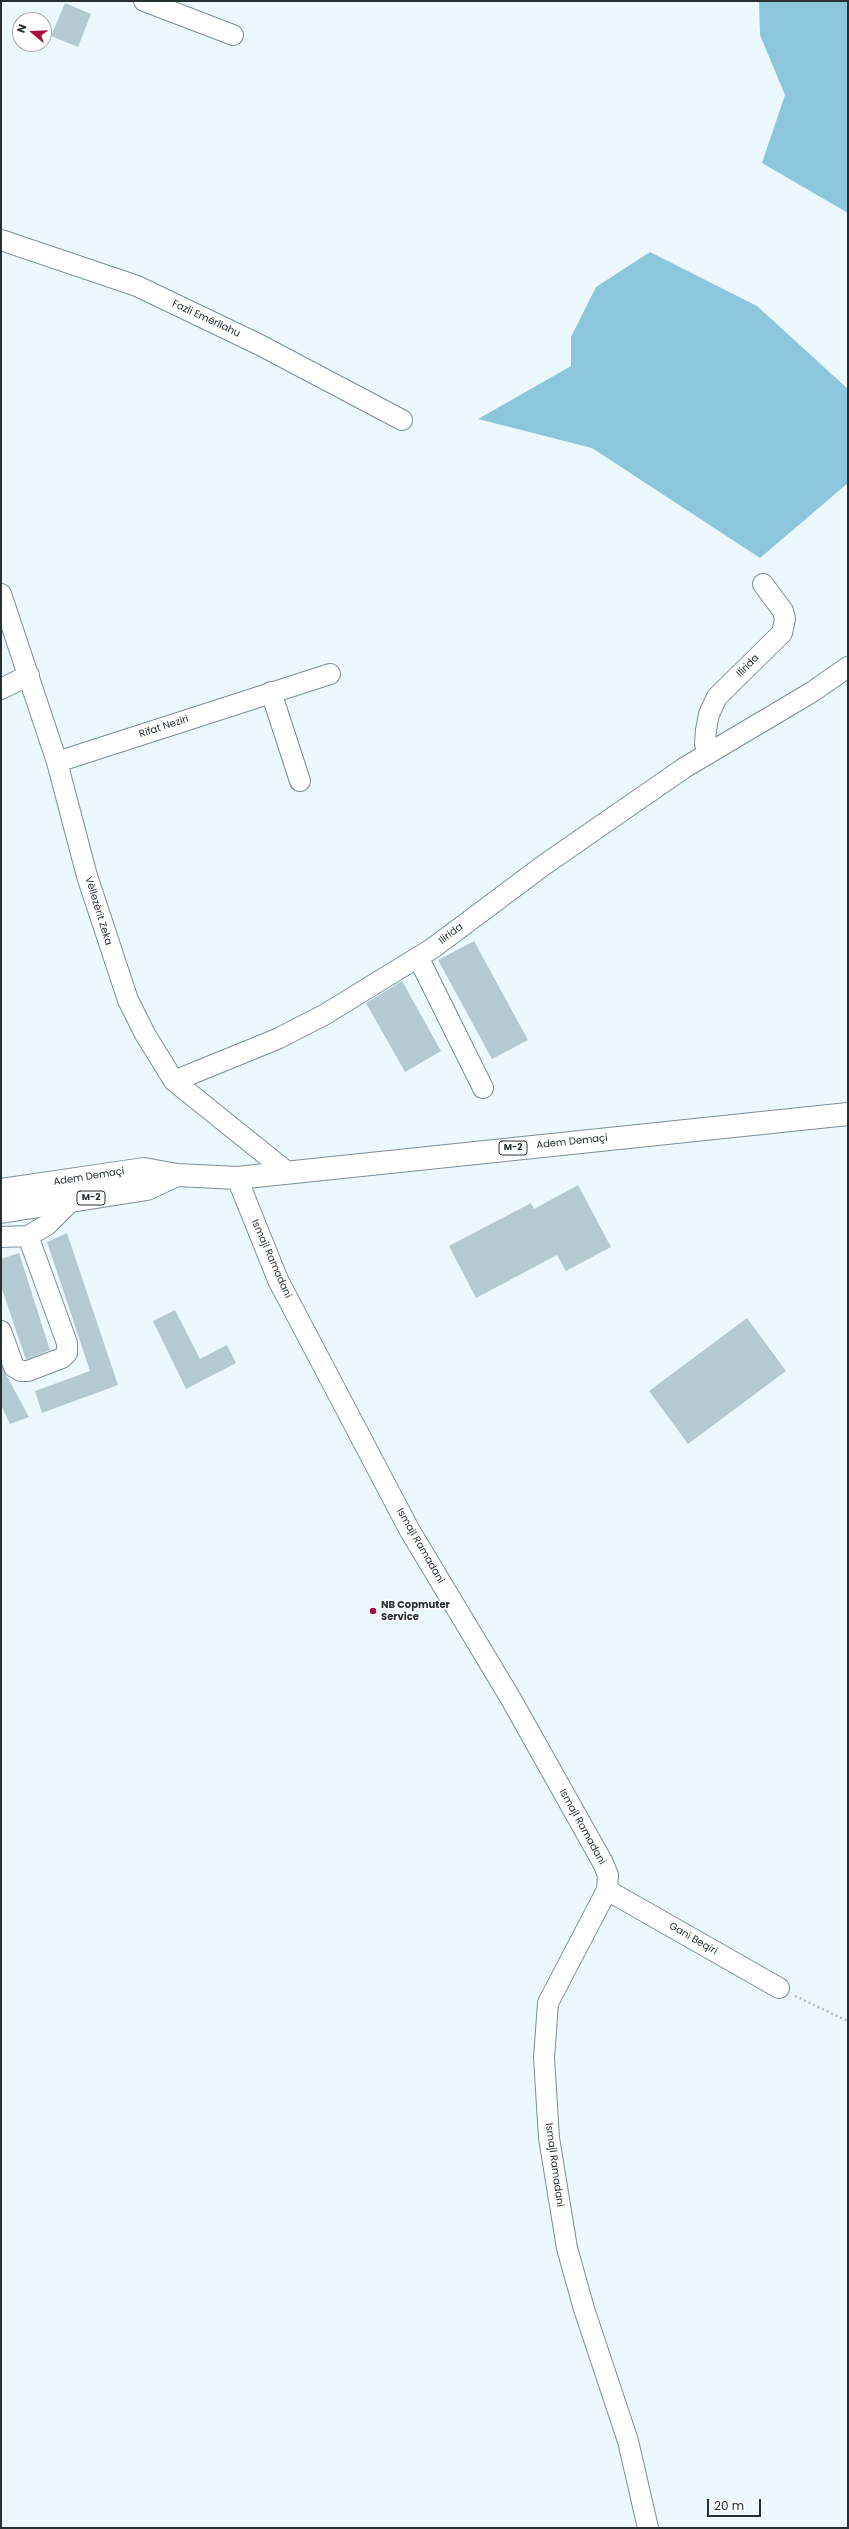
<!DOCTYPE html>
<html>
<head>
<meta charset="utf-8">
<style>
	body { margin:0 }
	#map { position:relative; width:849px; height:2529px; overflow:hidden; background:#ebf9fe; font-family:Poppins,sans-serif }
	canvas { display:block }
	.frame { position:absolute; inset:0; border:2px solid #262f32; pointer-events:none }
	.north { position:absolute; left:12px; top:12px; width:40px; height:40px; box-sizing:border-box; background:#fff; border:1px solid #a8acad; border-radius:50%; rotate:289deg; font-size:11px; font-weight:700; line-height:16px; text-align:center; color:#262f32 }
	.north::after { content:''; display:block; margin:auto; width:14px; height:18px; background:#a70e3b; clip-path:polygon(50% 0,100% 100%,50% 72%,0 100%) }
	.scale { position:absolute; left:707px; top:2499px; width:54px; height:18px; box-sizing:border-box; border:2px solid #262f32; border-top:0; padding-left:5px; font-size:12px; line-height:14px; white-space:nowrap; color:#262f32; -webkit-text-stroke:3px #fff; paint-order:stroke }
</style>
</head>
<body>
<div id="map">
<canvas width="849" height="2529"></canvas>
<div class="frame"></div>
<div class="north">N</div>
<div class="scale">20 m</div>
</div>
<script>
const ctx = document.querySelector('canvas').getContext('2d');
ctx.lineJoin = 'round';
function paint(path, color) {
  ctx.fillStyle = color;
  ctx.fill(path, 'evenodd');
}
function poly(rows) {
  const path = new Path2D();
  for (const r of rows) {
    path.moveTo(r[0], r[1]);
    for (let i = 2; i < r.length; i += 2) path.lineTo(r[i], r[i + 1]);
  }
  return path;
}
function strokePath(path, color, width, dash) {
  ctx.strokeStyle = color;
  ctx.lineWidth = width;
  ctx.lineCap = dash ? 'butt' : 'round';
  ctx.setLineDash(dash || []);
  ctx.stroke(path);
}
function label(font, color, halo, rows, align = 'center') {
  ctx.font = font + ' Poppins,sans-serif';
  ctx.lineWidth = 3;
  ctx.setLineDash([]);
  ctx.textBaseline = 'middle';
  ctx.strokeStyle = halo;
  ctx.fillStyle = color;
  for (const [text, x, y, turn = 0] of rows) {
    ctx.save();
    ctx.translate(x, y);
    ctx.rotate((+turn || 0) * Math.PI / 180);
    ctx.textAlign = isNaN(turn) ? turn : align;
    if (halo) ctx.strokeText(text, 0, 0);
    ctx.fillText(text, 0, 0);
    ctx.restore();
  }
}
paint(poly([
	[759,1,848,1,848,213,762,163,785,95,760,35],
	[650,252,757,306,848,389,848,483,760,558,592,448,478,419,571,366,571,337,596,287]
]), '#8cc6dc');
paint(poly([
	[65,3,91,14,78,47,51,36],
	[474,941,528,1040,492,1059,438,960],
	[402,981,441,1051,405,1072,366,1003],
	[578,1185,611,1247,566,1271,557,1255,476,1298,449,1246,531,1203,534,1209],
	[67,1233,118,1385,42,1413,35,1391,90,1371,47,1242],
	[19,1253,50,1350,26,1360,1,1286,1,1259],
	[175,1310,200,1359,227,1345,236,1363,186,1389,153,1321],
	[747,1318,786,1371,688,1444,649,1391],
	[1,1365,29,1417,10,1424,1,1405]
]), '#b4cad2');
const minor = poly([
	[144,1,233,35],
	[1,240,137,286,260,345,402,420],
	[1,594,57,762,87,876,128,1000,145,1034,174,1081,286,1171],
	[1,689,29,675],
	[271,692,300,781],
	[708,754,705,744,706,730,709,714,717,697,782,633,785,619,783,611,763,584],
	[57,762,330,674],
	[418,957,483,1088],
	[174,1081,277,1039,324,1015,433,948,544,865,684,768,812,692,848,667],
	[237,1178,278,1280,410,1531,511,1699,603,1863,608,1875,607,1890,548,2003,544,2058,549,2138,567,2248,584,2309,628,2441,648,2528],
	[1,1237,28,1236,47,1225,71,1201],
	[1,1331,14,1367,21,1371,28,1371,62,1358,67,1353,67,1343,28,1236],
	[607,1890,779,1988]
]);
const major = poly([
	[1,1190,144,1169,177,1175,237,1178,848,1114],
	[1,1212,147,1189,177,1175]
]);
strokePath(minor, '#7a8e96', 22);
strokePath(major, '#7a8e96', 24);
strokePath(poly([
	[795,1996,848,2021]
]), '#afbbc0', 2.5, [2, 3]);
strokePath(minor, '#fff', 20);
strokePath(major, '#fff', 22);
for (const [x, y, r, color] of [
	[373,1611,4,"#a70e3b"]
]) {
  const dot = new Path2D();
  dot.arc(x, y, r, 0, 2 * Math.PI);
  ctx.fillStyle = color;
  ctx.fill(dot);
  strokePath(dot, '#fff', 1.5);
}
for (const [x, y, w] of [
	[513,1148,28],
	[91,1198,28]
]) {
  const box = new Path2D();
  box.roundRect(x - w / 2, y - 7, w, 14, 3);
  ctx.fillStyle = '#fff';
  ctx.fill(box);
  strokePath(box, '#262f32', 1);
}
label('bold 9px', '#262f32', null, [
	["M-2",513,1148],
	["M-2",91,1198]
]);
label('10px', '#262f32', '#fff', [
	["Fazli Emërllahu",206,319,25],
	["Ilirida",748,666,-45],
	["Rifat Neziri",164,727,-18],
	["Vëllezërit Zeka",98,911,73],
	["Ilirida",451,934,-37],
	["Adem Demaçi",572,1142,-6],
	["Adem Demaçi",89,1177,-9],
	["Ismajl Ramadani",271,1259,66],
	["Ismajl Ramadani",420,1546,60],
	["Ismajl Ramadani",582,1827,61],
	["Gani Beqiri",693,1939,30],
	["Ismajl Ramadani",554,2165,82]
]);
label('bold 10px', '#262f32', '#fff', [
	["NB Copmuter",381,1605],
	["Service",381,1617]
], 'left');
</script>
</body>
</html>
